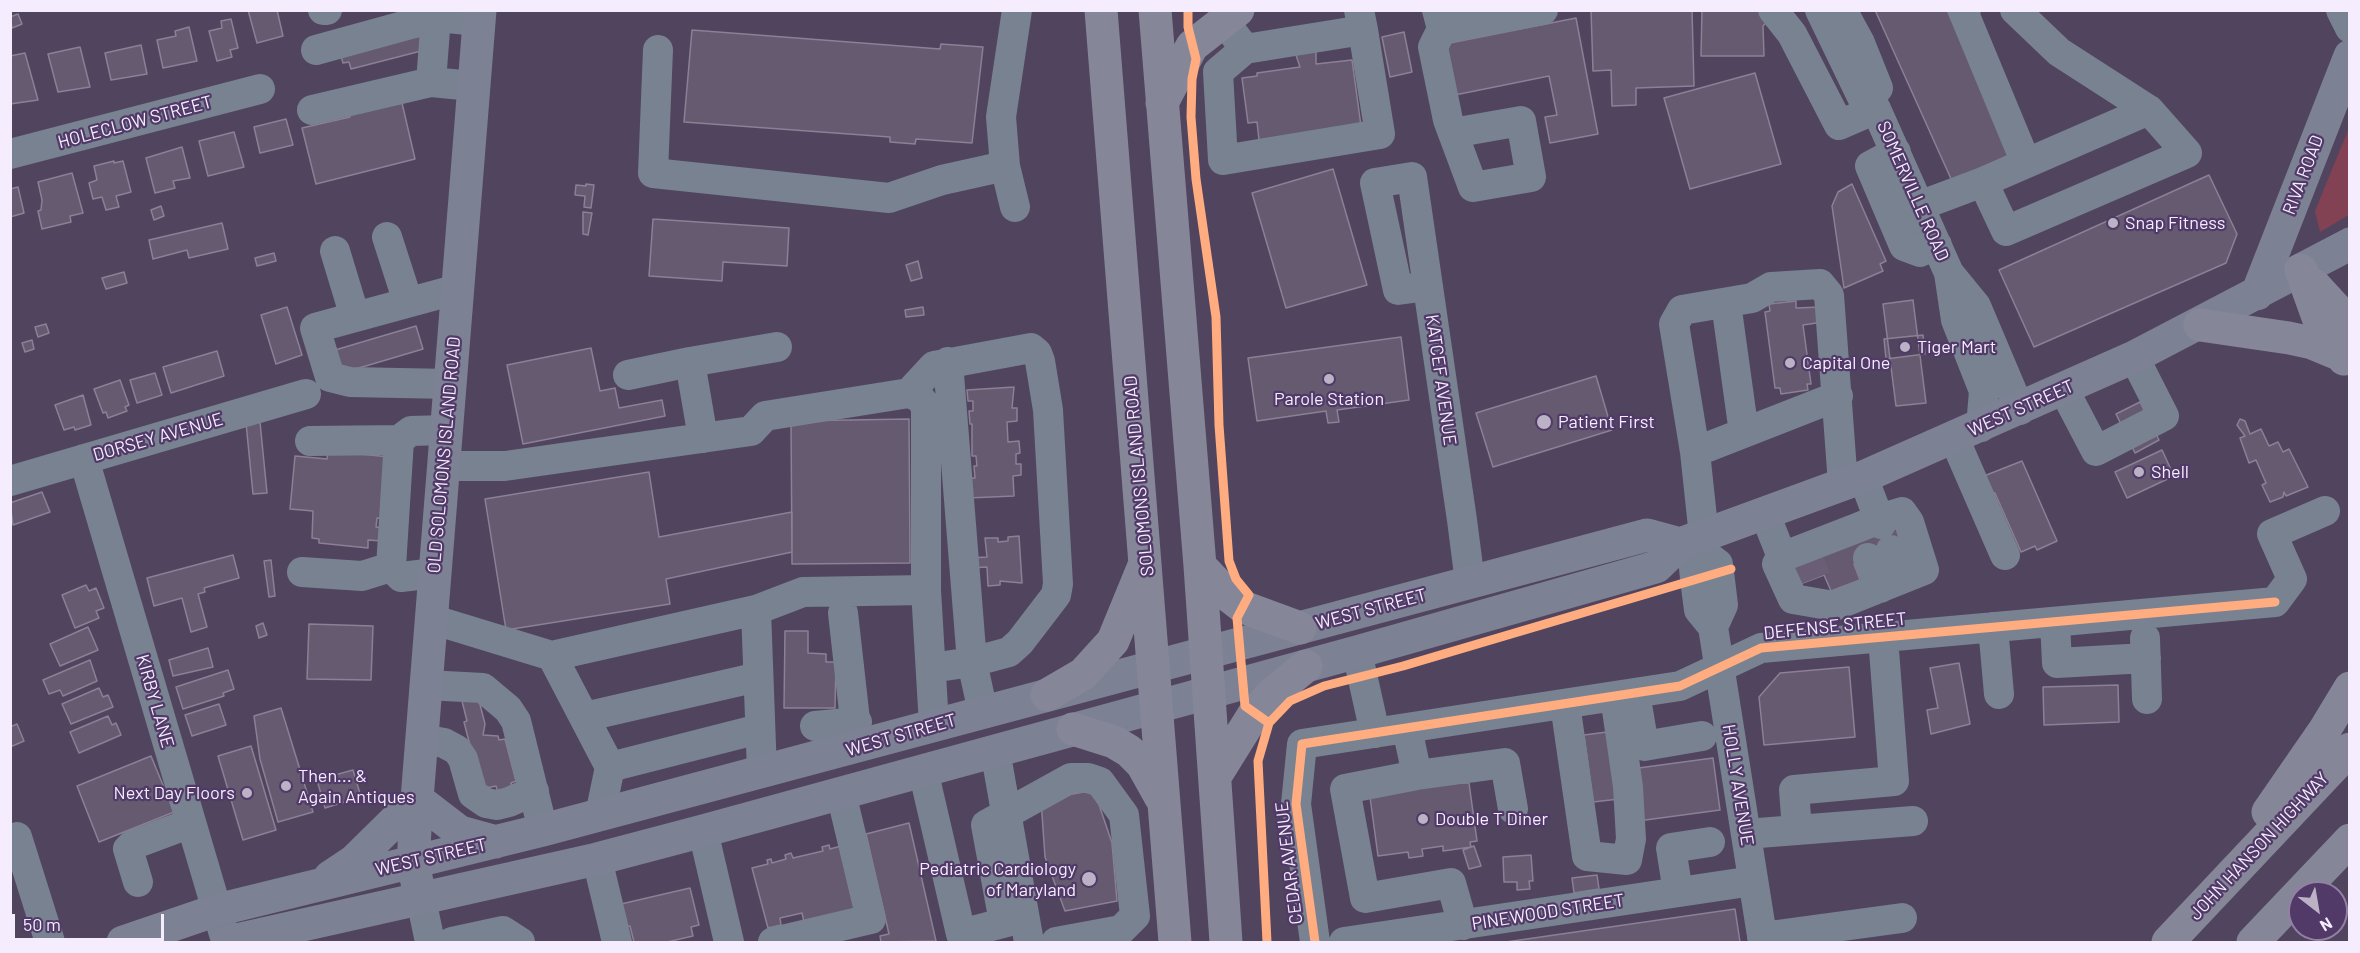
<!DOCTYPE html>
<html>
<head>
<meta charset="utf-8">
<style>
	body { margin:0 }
	#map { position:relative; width:2360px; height:953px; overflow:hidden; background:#51445e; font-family:Barlow,sans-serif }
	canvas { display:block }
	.frame { position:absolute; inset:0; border:12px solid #f5edfe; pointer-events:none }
	.north { position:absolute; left:2288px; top:881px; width:60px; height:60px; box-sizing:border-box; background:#513968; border:2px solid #9381a4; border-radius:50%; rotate:149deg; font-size:16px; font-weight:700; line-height:24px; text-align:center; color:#f5edfe }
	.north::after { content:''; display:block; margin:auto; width:21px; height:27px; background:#bcb2c6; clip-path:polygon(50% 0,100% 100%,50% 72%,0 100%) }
	.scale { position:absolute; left:12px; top:914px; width:152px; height:27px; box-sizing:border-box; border:3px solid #f5edfe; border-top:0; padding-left:8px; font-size:18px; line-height:21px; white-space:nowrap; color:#f5edfe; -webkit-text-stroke:4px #513968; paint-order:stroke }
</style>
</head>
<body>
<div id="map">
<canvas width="2360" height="953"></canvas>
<div class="frame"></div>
<div class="north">N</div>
<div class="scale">50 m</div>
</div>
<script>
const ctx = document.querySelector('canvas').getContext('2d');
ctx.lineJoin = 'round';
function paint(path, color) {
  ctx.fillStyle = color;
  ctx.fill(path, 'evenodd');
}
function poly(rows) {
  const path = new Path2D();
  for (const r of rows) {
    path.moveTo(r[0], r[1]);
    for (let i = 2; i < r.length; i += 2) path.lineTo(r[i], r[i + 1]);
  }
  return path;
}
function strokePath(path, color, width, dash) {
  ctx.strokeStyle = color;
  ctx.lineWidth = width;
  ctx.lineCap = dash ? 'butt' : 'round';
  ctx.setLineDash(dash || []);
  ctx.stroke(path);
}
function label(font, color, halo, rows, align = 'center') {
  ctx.font = font + ' Barlow,sans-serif';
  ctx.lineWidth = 4.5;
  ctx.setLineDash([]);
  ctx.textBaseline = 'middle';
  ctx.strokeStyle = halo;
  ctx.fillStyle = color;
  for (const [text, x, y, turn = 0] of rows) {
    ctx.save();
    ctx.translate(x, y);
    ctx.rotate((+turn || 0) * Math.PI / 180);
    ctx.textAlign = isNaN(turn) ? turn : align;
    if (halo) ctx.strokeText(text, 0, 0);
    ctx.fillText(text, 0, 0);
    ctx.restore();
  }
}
paint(poly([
	[2349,128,2349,215,2320,232,2315,211]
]), '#824254');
const building = poly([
	[248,10,277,10,283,36,257,43,248,10],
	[1591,10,1692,10,1694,86,1636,88,1636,105,1612,106,1611,70,1593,71,1591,10],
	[1702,10,1761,10,1770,19,1763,26,1764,56,1701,56,1702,10],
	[1875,10,1947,10,2012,154,1952,181,1875,10],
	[18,14,22,24,12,28,10,17,18,14],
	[1576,18,1598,134,1550,143,1545,117,1557,115,1549,76,1450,96,1440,45,1576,18],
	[231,19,238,48,230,50,232,57,217,61,209,31,222,28,221,21,231,19],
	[189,27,197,61,163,68,157,40,176,36,175,31,189,27],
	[692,30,940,49,941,44,983,47,972,143,916,139,915,144,890,142,890,137,684,122,692,30],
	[1404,32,1412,72,1390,77,1382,37,1404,32],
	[422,36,425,50,351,69,349,62,343,63,339,49,422,36],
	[141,45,147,74,111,80,105,53,141,45],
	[80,47,90,87,58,92,48,54,80,47],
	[1316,49,1316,64,1352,60,1361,126,1259,140,1257,122,1248,123,1242,78,1257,76,1257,73,1300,67,1295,52,1316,49],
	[25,53,38,100,10,104,10,56,25,53],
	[1755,73,1781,164,1690,189,1664,98,1755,73],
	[402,103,415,159,316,184,302,128,350,117,349,114,402,103],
	[286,119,293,145,260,153,254,127,286,119],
	[234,132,244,167,208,176,199,141,234,132],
	[182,147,190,178,173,181,175,188,155,193,146,158,182,147],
	[114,161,114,163,123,161,131,192,116,196,119,207,106,210,102,197,93,199,89,183,97,180,94,166,114,161],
	[1333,169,1367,285,1286,308,1252,193,1333,169],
	[72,173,83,213,70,216,71,222,42,229,38,211,41,210,42,200,38,182,72,173],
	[2209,175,2237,234,2226,263,2034,347,1999,270,2209,175],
	[586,184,594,185,591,208,584,207,585,196,575,195,576,185,586,186,586,184],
	[1852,184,1886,261,1880,264,1883,271,1844,288,1832,206,1838,192,1852,184],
	[18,187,24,213,10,217,10,189,18,187],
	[161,206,164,216,154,220,151,210,161,206],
	[583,212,592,213,588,235,583,234,583,212],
	[653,219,789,228,787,266,723,262,722,281,649,276,653,219],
	[222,223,228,249,189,258,187,250,153,259,149,240,222,223],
	[274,253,276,261,257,266,255,258,274,253],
	[918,261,922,278,911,281,906,265,918,261],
	[124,272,127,283,106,289,102,278,124,272],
	[1913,300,1926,403,1896,406,1883,304,1913,300],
	[1796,301,1796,308,1821,307,1823,322,1803,325,1811,384,1807,384,1808,390,1781,394,1780,388,1775,388,1765,312,1770,311,1769,304,1796,301],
	[287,307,302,355,276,364,261,315,287,307],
	[923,307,924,315,906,317,905,310,923,307],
	[46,324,49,333,38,337,35,327,46,324],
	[416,326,423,349,332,376,325,353,416,326],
	[1923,335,1925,354,1886,359,1884,339,1923,335],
	[1401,337,1409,400,1337,410,1339,422,1328,423,1326,411,1257,421,1248,358,1401,337],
	[32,340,34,349,25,352,22,343,32,340],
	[591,348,600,391,615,388,619,408,662,400,665,416,523,444,507,365,591,348],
	[217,351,224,376,171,393,163,367,217,351],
	[155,373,162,395,137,403,130,380,155,373],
	[1596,376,1612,430,1493,467,1476,413,1596,376],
	[120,380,129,405,125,407,127,411,108,418,106,412,103,413,94,389,120,380],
	[1014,387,1012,408,1017,408,1017,421,1007,422,1008,442,1019,441,1020,453,1016,454,1016,464,1021,464,1021,475,1013,476,1014,496,968,498,967,478,975,478,974,466,977,466,976,456,972,456,972,424,970,424,969,411,973,411,973,401,968,401,967,390,1014,387],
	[83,395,91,425,75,430,74,427,64,430,55,405,83,395],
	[2140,402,2159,440,2135,453,2116,414,2140,402],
	[909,419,910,563,792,564,791,421,909,419],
	[2240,419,2245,421,2250,434,2261,429,2269,446,2278,442,2283,452,2289,449,2308,487,2286,496,2284,492,2283,497,2270,502,2262,485,2266,483,2256,460,2249,463,2240,438,2245,436,2237,425,2240,419],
	[260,422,267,493,253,494,246,423,260,422],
	[2162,450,2174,476,2127,498,2115,472,2162,450],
	[328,451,390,457,384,519,377,518,376,527,383,528,382,541,368,540,368,548,319,543,319,539,312,538,313,511,290,509,295,456,327,459,328,451],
	[2022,461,2057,541,2037,550,2035,546,2021,552,1995,493,1992,494,1984,476,2022,461],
	[649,472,659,537,792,512,792,552,666,579,670,604,506,630,485,499,649,472],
	[42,492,50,512,13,525,10,503,42,492],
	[1898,517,1908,543,1854,564,1860,580,1831,591,1824,575,1792,587,1783,562,1898,517],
	[1019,536,1022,583,1000,581,1000,585,988,586,987,567,970,568,969,558,987,557,985,538,998,538,998,542,1008,541,1008,537,1019,536],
	[233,555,239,578,204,588,205,592,198,594,207,627,191,632,182,598,154,606,147,578,233,555],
	[271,560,275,596,269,597,264,561,271,560],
	[86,585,89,591,96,588,104,608,96,611,99,618,75,628,62,595,86,585],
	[263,623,267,635,259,638,256,626,263,623],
	[309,624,373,626,371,680,307,679,309,624],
	[88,627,98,650,60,666,50,644,88,627],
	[785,631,808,631,808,653,826,654,826,662,836,662,835,708,784,708,785,631],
	[208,648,213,667,173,676,169,660,208,648],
	[90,660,97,681,63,696,60,690,49,694,43,680,90,660],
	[1959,663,1970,724,1931,734,1927,710,1938,708,1930,668,1959,663],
	[1849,667,1855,737,1764,745,1759,697,1780,673,1849,667],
	[228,670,234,689,223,693,224,696,183,709,176,687,228,670],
	[2118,685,2119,722,2044,725,2043,687,2118,685],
	[99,688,103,697,108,695,113,707,71,724,62,704,99,688],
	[476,689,485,724,483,735,498,736,499,740,505,739,516,781,511,783,513,790,498,793,496,786,481,789,464,722,467,721,460,693,476,689],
	[219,704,226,725,192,736,185,715,219,704],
	[281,708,313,812,278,822,260,759,254,716,281,708],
	[108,716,112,725,116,723,121,735,79,753,70,732,108,716],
	[17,724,24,741,10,747,10,727,17,724],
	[1607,732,1619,799,1593,802,1584,735,1607,732],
	[251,746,276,830,243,840,218,756,251,746],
	[151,756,174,812,99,842,77,786,151,756],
	[1713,758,1720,810,1638,821,1631,769,1713,758],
	[353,770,361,797,325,808,317,780,353,770],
	[1432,783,1469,783,1477,841,1470,842,1471,847,1443,851,1443,846,1422,849,1423,856,1409,858,1408,852,1378,856,1370,797,1432,783],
	[1094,790,1112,843,1117,901,1065,911,1045,857,1041,800,1094,790],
	[909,823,936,941,881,942,880,936,889,934,866,834,909,823],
	[829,845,830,849,841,846,857,909,804,922,802,913,780,918,781,925,768,928,752,868,768,864,767,860,771,859,772,863,786,859,785,855,791,853,793,858,823,851,822,847,829,845],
	[1474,846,1481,866,1469,869,1463,850,1474,846],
	[1531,855,1533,881,1529,881,1530,889,1517,890,1517,882,1504,882,1503,857,1531,855],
	[1597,875,1599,889,1574,893,1572,878,1597,875],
	[690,888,699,925,691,927,693,936,667,942,634,942,630,926,626,927,621,904,690,888],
	[1735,909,1740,942,1506,942,1735,909]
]);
paint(building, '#655a70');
strokePath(building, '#8b8096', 1.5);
strokePath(poly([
	[1806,553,1816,578]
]), '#6a5d76', 30, [30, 15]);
strokePath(poly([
	[323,10,327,10],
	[1437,10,1442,29,1433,47,1448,120,1473,187,1531,177,1521,121,1453,133],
	[1773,10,1792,34,1839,125,1876,109],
	[1820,10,1862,97,1876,109,1949,273,1976,306,2020,410],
	[1842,10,1860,43,1878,88],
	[1966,10,1963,11,2026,163],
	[2341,10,2350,28],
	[1442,29,1543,10],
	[1233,33,1245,49,1363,30,1359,10],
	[1245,49,1218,72,1223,160,1380,134,1363,30],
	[316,50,436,17],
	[658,50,653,173,889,198,942,180,1005,166],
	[473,86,431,82,436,17,479,21],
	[312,110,431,82],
	[1896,152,1870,166,1904,246,1920,252,1937,245],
	[10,154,260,89],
	[1983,182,2149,110],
	[1919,206,1983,182,2006,231,2187,153,2149,110,2059,52,2015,10],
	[1015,207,1005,166,1001,117,1017,10],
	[387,237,408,302],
	[335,251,355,317],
	[1949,273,1956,320,1984,391,1981,427],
	[1428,286,1398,290,1375,183,1412,177,1462,520,1470,582],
	[1726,303,1744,433],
	[948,362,972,662,983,712],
	[628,375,690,362],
	[450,384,350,382,330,377,315,328,458,289],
	[2064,390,2096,451,2164,416,2134,357],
	[909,393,934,366,1031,348,1037,353,1040,361,1048,410,1058,584,1056,595,1020,642,1009,652,972,662,931,668],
	[703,438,690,362,777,347],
	[1954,438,2005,555],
	[310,441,399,440],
	[1695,452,1838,396],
	[84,459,224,934],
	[443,466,505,466,751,431,765,416,909,393,919,397,926,406,926,590],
	[10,481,306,394],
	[1765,514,1782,557,1857,528,1879,519,1863,477],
	[1891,550,1902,578],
	[1706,555,1694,568,1695,579,1699,610,1713,627],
	[1782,557,1777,564,1793,599,1834,606,1924,570,1909,522,1902,512,1879,519,1881,524],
	[1868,558,1880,588],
	[302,572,362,576,391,567],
	[435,573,401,577,391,567,399,440,411,431,446,430],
	[756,610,762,772],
	[843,613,858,747],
	[431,619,552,656,756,610,803,592,926,590,934,725],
	[2055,622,2057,663,2146,658],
	[1993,627,1999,694],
	[2145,638,2147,699],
	[1357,652,1375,733],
	[552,656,610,767],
	[426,685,483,688,508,709,516,721,543,830],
	[1635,693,1644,746,1702,736],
	[1565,704,1587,856,1627,860,1631,839,1628,787,1615,696],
	[584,717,758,677],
	[815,726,857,722],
	[1407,728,1417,775,1345,789,1365,898,1451,883,1463,925],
	[422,739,444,743,457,750,463,759,473,794,486,803,497,805,509,802,534,791],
	[995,750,1029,942],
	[923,770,961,934,1022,918],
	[1417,775,1505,763,1513,809],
	[600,815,610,767,759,729],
	[1797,830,1913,821],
	[703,831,729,942],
	[1746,834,1797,830,1794,790,1894,781,1883,637],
	[17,837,50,942],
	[597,859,617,942],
	[138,882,128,849,132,845,191,823],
	[1678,892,1671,848,1710,842],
	[421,899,430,942],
	[1004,922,986,825,1071,778,1088,778,1100,782,1124,815,1135,916,1121,930,1056,942],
	[1762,937,1902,918],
	[452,942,503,931,520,942],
	[773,942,871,919,841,793],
	[1315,942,1296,804,1302,744,1680,686,1761,648,2275,602,2292,579,2272,534,2325,511],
	[1344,942,1753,881],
	[1763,942,1713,627,1723,605,1719,572,1718,564,1706,555,1695,452,1674,324,1682,310,1752,298,1771,287,1820,284,1829,295,1843,484]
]), '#788291', 30);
strokePath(poly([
	[2257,294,2350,56],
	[330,877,354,861,417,799,460,832,496,842],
	[417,882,413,862,417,799,480,10],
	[123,942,217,910,543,830,1647,535,1680,544],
	[227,942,597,859,703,831,1357,652,1656,567,1680,544,1863,477,2134,357,2350,244]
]), '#7d8194', 33);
strokePath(poly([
	[1101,10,1175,942],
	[1155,10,1200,566,1226,942],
	[1162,103,1192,46,1238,10],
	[2301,270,2320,323,2344,359],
	[2314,285,2350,324],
	[2200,325,2289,338,2312,343,2341,355],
	[1200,566,1230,597,1243,607,1300,628],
	[1047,695,1083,674,1113,641,1143,568],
	[1073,729,1114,742,1129,751,1142,764,1161,798],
	[1216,775,1254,714,1271,695,1306,666],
	[2268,812,2324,731,2350,688],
	[2168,942,2350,749],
	[2253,942,2350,840]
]), '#858798', 33);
strokePath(poly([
	[1188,10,1188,27,1196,59,1192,79,1191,117,1196,179,1216,317,1219,425,1229,561,1236,579,1249,595,1237,618,1245,706,1269,723],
	[1267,942,1258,761,1269,723,1290,701,1324,686,1403,666,1731,569],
	[1315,942,1296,804,1302,744,1680,686,1761,648,2275,602]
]), '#ffac80', 9);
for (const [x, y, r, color] of [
	[2113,223,6,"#bcb2c6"],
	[1905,347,6,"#bcb2c6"],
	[1790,363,6,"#bcb2c6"],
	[1329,379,6,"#bcb2c6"],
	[1544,422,8,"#bcb2c6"],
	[2139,472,6,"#bcb2c6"],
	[286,786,6,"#bcb2c6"],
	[247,793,6,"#bcb2c6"],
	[1423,819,6,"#bcb2c6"],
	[1089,879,8,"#bcb2c6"]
]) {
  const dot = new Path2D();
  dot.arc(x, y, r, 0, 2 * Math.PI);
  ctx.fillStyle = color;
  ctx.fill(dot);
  strokePath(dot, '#513968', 2);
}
label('18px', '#f5edfe', '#513968', [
	["HOLECLOW STREET",135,122,-15],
	["RIVA ROAD",2303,175,-69],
	["SOMERVILLE ROAD",1913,191,66],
	["KATCEF AVENUE",1441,380,82],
	["WEST STREET",2021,408,-24],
	["DORSEY AVENUE",158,437,-16],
	["OLD SOLOMONS ISLAND ROAD",444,455,-85],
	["SOLOMONS ISLAND ROAD",1139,476,-95],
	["WEST STREET",1371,609,-15],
	["DEFENSE STREET",1835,626,-6],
	["KIRBY LANE",155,701,74],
	["WEST STREET",901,735,-16],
	["HOLLY AVENUE",1738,785,81],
	["JOHN HANSON HIGHWAY",2259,846,-47],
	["WEST STREET",431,857,-13],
	["CEDAR AVENUE",1289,863,-97],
	["PINEWOOD STREET",1548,912,-9]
]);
label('18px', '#f5edfe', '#513968', [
	["Snap Fitness",2125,223],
	["Tiger Mart",1917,347],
	["Capital One",1802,363],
	["Parole Station",1329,399,"center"],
	["Patient First",1558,422],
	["Shell",2151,472],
	["Then... &",298,776],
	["Again Antiques",298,797],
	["Next Day Floors",235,793,"right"],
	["Double T Diner",1435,819],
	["Pediatric Cardiology",1076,869,"right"],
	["of Maryland",1076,890,"right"]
], 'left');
</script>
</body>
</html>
